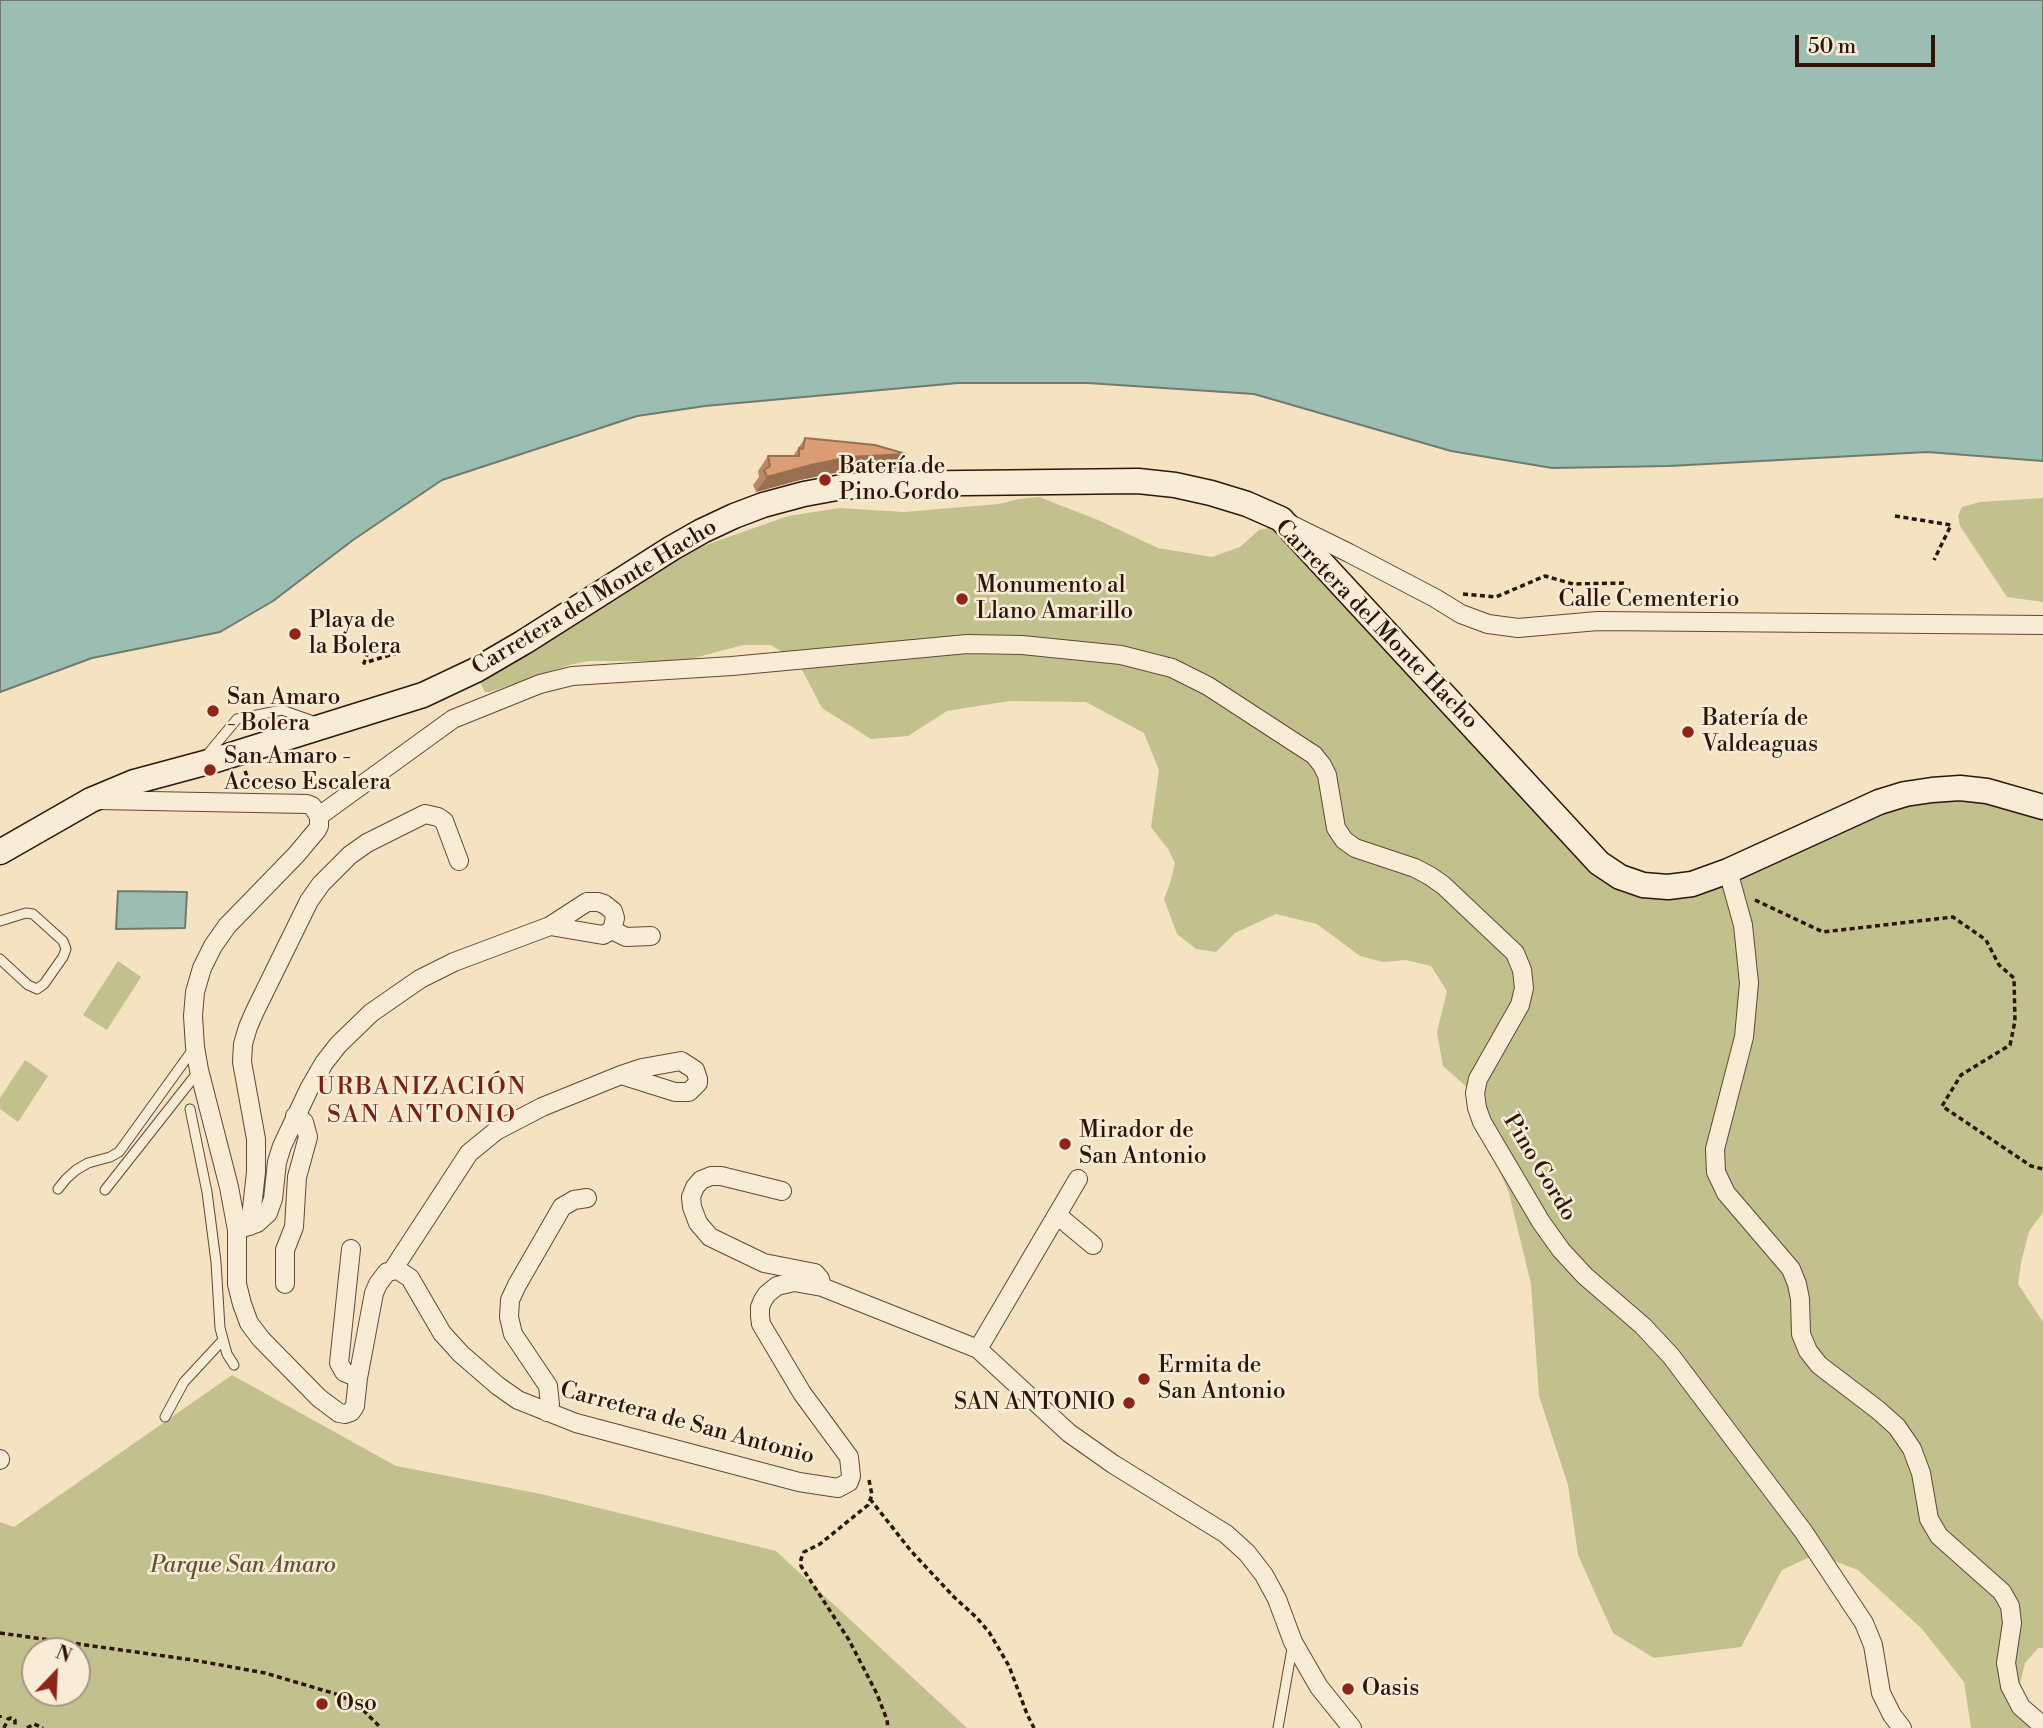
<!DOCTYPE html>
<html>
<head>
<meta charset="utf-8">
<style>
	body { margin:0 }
	#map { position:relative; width:2043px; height:1728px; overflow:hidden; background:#f4e2c0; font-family:"Libre Bodoni",serif }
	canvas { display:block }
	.north { position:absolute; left:21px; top:1637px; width:70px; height:70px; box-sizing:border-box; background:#f8ecd6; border:2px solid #a89684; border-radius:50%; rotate:23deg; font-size:19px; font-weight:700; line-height:28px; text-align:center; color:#2f1409 }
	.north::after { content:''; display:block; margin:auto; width:24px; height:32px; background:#8f2418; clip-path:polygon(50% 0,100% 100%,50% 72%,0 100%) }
	.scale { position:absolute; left:1795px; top:35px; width:140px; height:32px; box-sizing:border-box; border:4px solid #2f1409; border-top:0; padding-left:9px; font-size:21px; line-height:24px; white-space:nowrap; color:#2f1409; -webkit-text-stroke:5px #f8ecd6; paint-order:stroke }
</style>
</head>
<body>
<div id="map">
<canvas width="2043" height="1728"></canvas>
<div class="north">N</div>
<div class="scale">50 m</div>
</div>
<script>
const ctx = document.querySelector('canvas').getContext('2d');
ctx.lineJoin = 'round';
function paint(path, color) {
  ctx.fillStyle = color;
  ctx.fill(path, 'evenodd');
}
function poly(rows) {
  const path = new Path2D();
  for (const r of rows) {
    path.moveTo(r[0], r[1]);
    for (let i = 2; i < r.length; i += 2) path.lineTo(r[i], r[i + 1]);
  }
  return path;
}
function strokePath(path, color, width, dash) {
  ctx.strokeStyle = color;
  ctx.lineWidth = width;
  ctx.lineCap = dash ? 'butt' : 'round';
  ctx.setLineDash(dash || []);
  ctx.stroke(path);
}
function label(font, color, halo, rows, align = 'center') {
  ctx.font = font + ' "Libre Bodoni",serif';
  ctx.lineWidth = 5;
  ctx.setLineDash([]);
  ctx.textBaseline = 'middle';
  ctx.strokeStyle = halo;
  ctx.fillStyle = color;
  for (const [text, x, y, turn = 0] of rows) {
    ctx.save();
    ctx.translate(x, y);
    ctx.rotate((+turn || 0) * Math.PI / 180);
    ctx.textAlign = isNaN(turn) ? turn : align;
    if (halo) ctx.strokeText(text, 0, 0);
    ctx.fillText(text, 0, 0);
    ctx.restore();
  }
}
paint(poly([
	[1039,497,1098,520,1158,548,1212,557,1240,547,1259,530,1279,526,1572,823,1616,861,1662,877,1693,875,1824,836,1906,806,1973,795,2043,809,2043,1213,2029,1231,2021,1263,2018,1284,2043,1322,2043,1648,2038,1648,2025,1663,2020,1684,2033,1716,2043,1728,1971,1728,1964,1682,1922,1629,1858,1570,1816,1554,1782,1570,1741,1647,1654,1658,1613,1633,1578,1555,1568,1485,1539,1396,1531,1284,1509,1193,1473,1108,1468,1088,1443,1066,1437,1032,1447,991,1431,966,1406,960,1383,962,1360,956,1317,924,1276,914,1235,933,1216,952,1196,949,1177,934,1164,899,1170,883,1175,863,1168,849,1151,827,1159,770,1144,733,1086,702,1009,701,947,711,908,736,871,739,822,708,798,662,771,645,743,645,683,661,589,661,569,665,490,692,485,692,479,680,669,558,788,516,840,508,904,512,999,504,1019,499],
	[2043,498,2043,602,2007,597,1960,526,1958,516,1962,507,1980,502],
	[118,961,141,977,107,1030,83,1015],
	[25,1060,48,1076,18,1122,0,1109,0,1098],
	[232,1375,396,1466,541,1494,776,1551,967,1728,0,1728,0,1522,14,1527],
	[35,1651,77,1651,77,1693,35,1693]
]), '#c2c18d');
const water = poly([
	[0,0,2043,0,2043,461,1927,452,1669,466,1552,468,1451,451,1254,394,1088,383,958,383,705,406,637,416,442,480,353,540,273,601,220,632,92,658,0,692,0,0],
	[118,891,187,892,185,928,116,929,118,891]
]);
paint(water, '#9cbeb2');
strokePath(water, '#707a6e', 2);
const lane = poly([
	[207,755,237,719,282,710,316,722],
	[0,921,26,913,33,914,63,941,66,949,63,957,44,984,37,989,28,985,0,959],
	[190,1109,207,1192,216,1262,220,1328,227,1354,234,1365],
	[58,1189,66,1179,76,1170,88,1163,110,1157,119,1152,194,1048],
	[105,1190,198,1072],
	[165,1417,184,1382,222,1341],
	[1278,1728,1293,1643]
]);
const street = poly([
	[1290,524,1349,553,1435,598,1461,614,1488,624,1518,628,1598,621,2043,625],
	[98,800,307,804,312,806,319,816,319,826,317,830,296,855,227,926,213,946,202,968,195,992,193,1016,195,1047,199,1070,229,1187,237,1230,237,1284,242,1304,249,1323,261,1339,319,1398,339,1413,345,1414,351,1412,355,1406,358,1378,374,1293,378,1284,387,1272,398,1270,410,1278,442,1333,461,1354,498,1386,518,1400,576,1423,799,1482,838,1488,849,1482,851,1476,849,1457,802,1393,761,1324,760,1316,760,1307,763,1300,767,1294,777,1286,794,1282,822,1287,978,1349,1069,1433,1113,1464,1226,1534,1247,1553,1264,1575,1277,1599,1293,1642,1319,1687,1352,1728],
	[319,816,453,719,540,684,572,676,732,666,967,644,1022,645,1121,655,1172,668,1208,686,1314,755,1322,765,1327,775,1336,828,1344,840,1355,848,1415,868,1430,876,1443,885,1515,953,1522,970,1524,988,1520,1005,1478,1079,1475,1093,1477,1108,1482,1122,1541,1222,1561,1250,1585,1276,1643,1326,1671,1356,1803,1531,1864,1623,1873,1645,1881,1693,1892,1715,1902,1728],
	[1728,871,1743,925,1749,983,1744,1037,1715,1149,1716,1172,1726,1193,1791,1269,1797,1284,1800,1299,1801,1334,1808,1351,1819,1365,1878,1410,1897,1427,1912,1449,1921,1473,1929,1519,1939,1536,2002,1592,2010,1606,2012,1623,2006,1663,2010,1686,2021,1707,2043,1726],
	[612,930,626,937,651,936],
	[782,1191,721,1176,711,1176,701,1180,695,1187,691,1197,692,1207,698,1223,710,1237,764,1263,815,1273,820,1279,822,1287],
	[1057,1215,1093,1245],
	[250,1226,256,1172,256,1139,242,1062,243,1044,248,1027,255,1011,309,901,321,884,350,855,367,843,425,814,438,817,444,821,459,861],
	[237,1230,257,1223,268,1213,273,1199,277,1162,282,1146,309,1089,324,1063,338,1045,371,1013,420,979,454,962,550,926,587,902,598,902,604,904,613,911,615,918,612,930,603,935,550,926],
	[351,1249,339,1363,344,1372,358,1378],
	[392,1271,469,1153,496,1131,542,1107,621,1075,642,1068,681,1061,695,1070,698,1079,698,1083,689,1092,675,1092,621,1075],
	[285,1284,285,1250,294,1227,297,1177,308,1137,304,1122,295,1116],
	[978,1349,1078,1179],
	[547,1412,550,1404,548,1386,513,1334,509,1317,510,1300,517,1285,562,1207,574,1200,587,1198],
	[0,1459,0,1460]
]);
const secondary = poly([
	[0,852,91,800,134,782,212,761,423,695,476,670,524,642,672,548,702,531,734,516,763,505,804,494,842,487,880,484,1138,481,1175,485,1211,493,1247,504,1281,519,1599,863,1620,877,1643,885,1668,887,1692,884,1728,871,1879,802,1905,794,1932,790,1960,788,1987,791,2043,807]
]);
strokePath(lane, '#604837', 11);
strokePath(street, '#604837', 20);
strokePath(secondary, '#2f1409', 27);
strokePath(poly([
	[1895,516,1951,525,1934,560],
	[1463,594,1496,597,1545,576,1573,584,1627,583],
	[355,650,369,649,364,663,403,651],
	[245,771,251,787],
	[1755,900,1823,932,1953,917,1986,940,1999,965,2014,978,2015,1021,2010,1045,1961,1075,1942,1106,2031,1166,2043,1169],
	[869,1480,872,1495,868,1505,820,1544,804,1552,801,1559,801,1566,849,1640,877,1694,887,1720,888,1728],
	[870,1499,911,1551,954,1597,976,1617,989,1632,1009,1666,1027,1714,1034,1728],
	[0,1633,193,1660,265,1673,336,1694,349,1700,361,1708,381,1728],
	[0,1715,0,1718],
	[4,1728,8,1719,11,1718,15,1720,15,1728],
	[27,1728,34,1724,43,1728]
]), '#2f1409', 3.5, [5, 3.5]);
strokePath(lane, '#f8ecd6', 9);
strokePath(street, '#f8ecd6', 18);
strokePath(secondary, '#f8ecd6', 24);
paint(poly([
	[805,438,896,469,839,472,800,480,756,492,753,485,759,477,758,471,768,456,793,456]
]), '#bd8764');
paint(poly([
	[906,454,896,469,839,472,800,480,756,492,767,477,811,465,850,457]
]), '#9a6e51');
const building = poly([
	[805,438,875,445,906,454,850,457,811,465,767,477,764,470,770,466,768,456,799,456,799,448,803,449,805,438]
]);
paint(building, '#dc9d74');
strokePath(building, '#9a6e51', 2);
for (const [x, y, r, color] of [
	[825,480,7,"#8f2418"],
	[962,599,7,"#8f2418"],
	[295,634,7,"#8f2418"],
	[213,711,7,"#8f2418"],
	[1688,732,7,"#8f2418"],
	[210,770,7,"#8f2418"],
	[1065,1144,7,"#8f2418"],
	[1144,1379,7,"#8f2418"],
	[1129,1403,7,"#8f2418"],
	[1348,1689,7,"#8f2418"],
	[322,1704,7,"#8f2418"]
]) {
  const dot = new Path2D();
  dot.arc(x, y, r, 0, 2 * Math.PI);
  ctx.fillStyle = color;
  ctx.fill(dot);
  strokePath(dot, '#f8ecd6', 2.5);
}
label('23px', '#2f1409', '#f8ecd6', [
	["Batería de",839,467],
	["Pino Gordo",839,493],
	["Monumento al",976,586],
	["Llano Amarillo",976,612],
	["Playa de",309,621],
	["la Bolera",309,647],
	["San Amaro",227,698],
	["- Bolera",227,724],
	["Batería de",1702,719],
	["Valdeaguas",1702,745],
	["San Amaro -",224,757],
	["Acceso Escalera",224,783],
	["Mirador de",1079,1131],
	["San Antonio",1079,1157],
	["Ermita de",1158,1366],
	["San Antonio",1158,1392],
	["SAN ANTONIO",1115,1403,"right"],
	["Oasis",1362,1689],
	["Oso",336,1704]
], 'left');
label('23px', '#2f1409', '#f8ecd6', [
	["Carretera del Monte Hacho",595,598,-31],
	["Calle Cementerio",1649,600],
	["Carretera del Monte Hacho",1376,625,46],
	["Pino Gordo",1539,1168,59],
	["Carretera de San Antonio",687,1424,15]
]);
label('italic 23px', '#625137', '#f8ecd6', [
	["Parque San Amaro",243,1566]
]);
ctx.letterSpacing = '2px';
label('24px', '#7a1f14', '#f8ecd6', [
	["URBANIZACIÓN",422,1088],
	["SAN ANTONIO",422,1116]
]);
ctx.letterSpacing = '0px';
</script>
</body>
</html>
